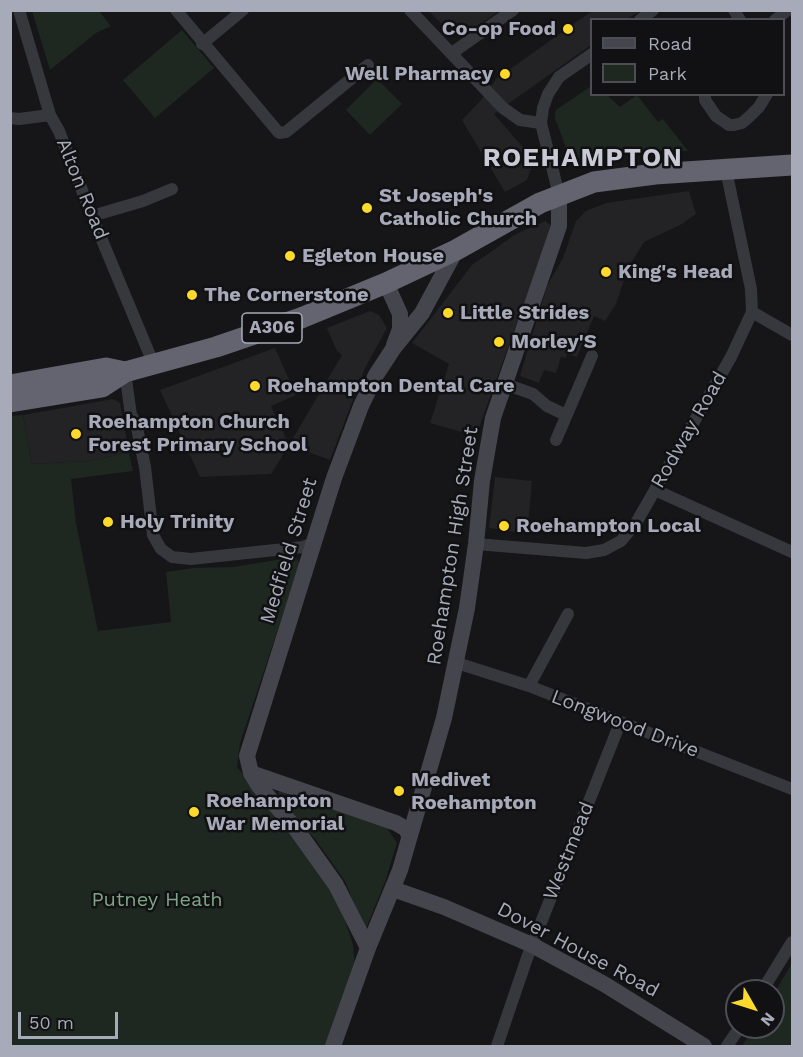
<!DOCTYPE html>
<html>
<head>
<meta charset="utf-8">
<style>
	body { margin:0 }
	#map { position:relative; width:803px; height:1057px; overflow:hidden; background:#161618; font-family:"Work Sans",sans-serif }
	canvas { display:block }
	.frame { position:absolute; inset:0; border:12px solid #a7aab9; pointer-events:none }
	.legend { position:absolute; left:590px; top:18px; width:195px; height:78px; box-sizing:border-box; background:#111113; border:2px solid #4d4e55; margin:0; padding:8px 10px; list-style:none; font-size:18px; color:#a7aab9 }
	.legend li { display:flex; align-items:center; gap:12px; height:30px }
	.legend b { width:30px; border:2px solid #4d4e55 }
	.north { position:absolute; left:725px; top:979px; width:60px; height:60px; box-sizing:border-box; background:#111113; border:2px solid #4d4e55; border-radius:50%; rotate:129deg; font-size:16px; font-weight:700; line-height:24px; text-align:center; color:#a7aab9 }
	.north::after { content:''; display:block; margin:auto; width:21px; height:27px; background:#fcd92a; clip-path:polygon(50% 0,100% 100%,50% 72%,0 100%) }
	.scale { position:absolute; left:18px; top:1012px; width:100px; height:27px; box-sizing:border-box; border:3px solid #a7aab9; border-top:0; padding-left:8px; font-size:18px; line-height:21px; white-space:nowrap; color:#a7aab9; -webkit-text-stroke:4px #111113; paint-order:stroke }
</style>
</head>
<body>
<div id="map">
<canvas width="803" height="1057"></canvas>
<div class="frame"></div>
<ul class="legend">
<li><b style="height:8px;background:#45454e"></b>Road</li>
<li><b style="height:16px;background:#1e2720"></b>Park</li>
</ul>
<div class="north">N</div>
<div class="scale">50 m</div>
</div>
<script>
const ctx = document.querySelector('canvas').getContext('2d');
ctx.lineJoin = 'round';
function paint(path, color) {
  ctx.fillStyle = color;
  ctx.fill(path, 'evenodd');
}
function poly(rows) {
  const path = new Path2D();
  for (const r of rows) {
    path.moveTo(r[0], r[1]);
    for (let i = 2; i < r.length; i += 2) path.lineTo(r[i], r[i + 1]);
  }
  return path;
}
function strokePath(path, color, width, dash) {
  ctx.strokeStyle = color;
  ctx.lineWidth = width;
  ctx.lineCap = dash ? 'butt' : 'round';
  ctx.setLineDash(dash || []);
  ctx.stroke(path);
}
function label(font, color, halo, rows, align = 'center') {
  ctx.font = font + ' "Work Sans",sans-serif';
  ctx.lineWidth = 5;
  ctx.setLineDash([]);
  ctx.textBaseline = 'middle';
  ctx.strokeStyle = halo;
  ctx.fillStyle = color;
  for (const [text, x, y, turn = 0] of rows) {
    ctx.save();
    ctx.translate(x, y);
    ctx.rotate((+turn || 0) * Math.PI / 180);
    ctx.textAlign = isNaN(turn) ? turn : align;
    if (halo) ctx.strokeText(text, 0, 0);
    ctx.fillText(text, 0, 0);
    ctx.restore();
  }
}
paint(poly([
	[429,11,499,11,470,31,459,33,443,25],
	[592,11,640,11,627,19,592,20,591,45,494,114,534,160,527,180,505,192,462,120,481,100,496,79],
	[689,191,696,214,682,224,644,242,628,268,616,304,605,321,594,316,577,357,567,354,566,358,561,357,556,373,544,370,539,383,520,376,547,286,563,258,576,221,586,211,606,203],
	[545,221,552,226,476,436,430,423,449,364,412,343,472,265,516,234],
	[370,311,379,315,387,328,365,368,330,460,289,445,271,474,200,477,160,390,275,348,296,395,271,406,289,445,342,355,337,351,327,328],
	[113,399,120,403,129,453,88,461,32,464,23,415],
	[495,477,532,481,527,534,489,528]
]), '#232225');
paint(poly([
	[32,11,99,11,111,26,96,33,50,70],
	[182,30,214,68,155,118,123,80],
	[377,79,402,104,370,135,346,110],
	[591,86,592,94,607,95,620,107,637,95,658,122,663,119,688,151,652,151,616,155,589,162,579,163,572,158,566,148,555,118,556,110],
	[23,415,32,464,88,461,129,453,133,471,71,479,76,523,98,631,171,622,166,572,194,568,233,567,295,557,300,563,240,743,237,767,299,842,338,898,353,945,355,966,325,1046,11,1046,10,416],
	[279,791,387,828,397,843,385,882,365,931,345,881,315,839,285,808,278,797],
	[792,963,792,1046,742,1046,754,1027,773,1027,773,995]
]), '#1e2720');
strokePath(poly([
	[19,10,50,115,59,131,92,216,154,365],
	[176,10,279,133,286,132,297,123,368,65],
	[410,10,503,108,520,120,541,123],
	[734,10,740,20],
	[640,20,653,10],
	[775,20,788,10],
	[202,44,243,10],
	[452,53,513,10],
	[705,94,705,100,716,116,729,125,734,125,742,123,750,116,759,107,767,94],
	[10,118,19,119,50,115],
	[559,195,541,123,543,108,548,94,559,77,592,54],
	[92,216,143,201,172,189],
	[752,312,792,335],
	[125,372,131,415,136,423,145,467,153,535,161,549,172,557,191,559,303,547,314,543],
	[505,384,533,394,547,406,566,415],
	[556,440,592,356],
	[655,490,792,552],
	[476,544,586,553,604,550,621,541,636,523,731,357,752,312,751,289,726,170],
	[457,663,529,686,792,789],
	[529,686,568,614],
	[762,991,792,942],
	[497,1046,527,958,620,723],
	[727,1046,740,1027]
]), '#37373e', 12);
strokePath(poly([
	[386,283,400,314,400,329,394,345],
	[251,773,396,823,406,829,409,835],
	[393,889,444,907,532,945,604,984,704,1046],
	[368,948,336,885,296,829,259,786,251,773,247,756,334,478,361,406,376,375,393,349,422,313,456,250],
	[333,1046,368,948,400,870,444,718,467,608,476,544,482,481,493,418,559,226,559,195]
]), '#45454e', 16);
strokePath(poly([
	[10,385,106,368,125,372],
	[10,402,102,387,125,372,216,347,301,318,386,283,456,250,540,203,594,182,655,174,792,165]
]), '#63646f', 21);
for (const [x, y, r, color] of [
	[568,29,6,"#fcd92a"],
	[505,74,6,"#fcd92a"],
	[367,208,6,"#fcd92a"],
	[290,256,6,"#fcd92a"],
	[606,272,6,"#fcd92a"],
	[192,295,6,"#fcd92a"],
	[448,313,6,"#fcd92a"],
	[499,342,6,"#fcd92a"],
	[255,386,6,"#fcd92a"],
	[76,434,6,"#fcd92a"],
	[108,522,6,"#fcd92a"],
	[504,526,6,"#fcd92a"],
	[399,791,6,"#fcd92a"],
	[194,812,6,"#fcd92a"]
]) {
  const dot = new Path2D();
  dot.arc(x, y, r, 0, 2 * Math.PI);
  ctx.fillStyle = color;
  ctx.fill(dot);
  strokePath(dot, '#111113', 2);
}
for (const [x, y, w] of [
	[272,328,60]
]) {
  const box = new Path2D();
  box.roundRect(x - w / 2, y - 15, w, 30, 4.5);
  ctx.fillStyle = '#111113';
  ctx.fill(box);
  strokePath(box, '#a7aab9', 1.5);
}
label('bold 18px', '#a7aab9', null, [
	["A306",272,328]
]);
label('bold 20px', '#a7aab9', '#111113', [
	["Co-op Food",556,29,"right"],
	["Well Pharmacy",493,74,"right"],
	["St Joseph's",379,196],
	["Catholic Church",379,219],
	["Egleton House",302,256],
	["King's Head",618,272],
	["The Cornerstone",204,295],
	["Little Strides",460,313],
	["Morley'S",511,342],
	["Roehampton Dental Care",267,386],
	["Roehampton Church",88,422],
	["Forest Primary School",88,445],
	["Holy Trinity",120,522],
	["Roehampton Local",516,526],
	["Medivet",411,780],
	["Roehampton",411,803],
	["Roehampton",206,801],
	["War Memorial",206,824]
], 'left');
label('20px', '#a7aab9', '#111113', [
	["Alton Road",82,189,68],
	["Rodway Road",689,430,-60],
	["Roehampton High Street",453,546,-81],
	["Medfield Street",289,551,-73],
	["Longwood Drive",625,724,21],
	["Westmead",569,851,-68],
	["Dover House Road",578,950,28]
]);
label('20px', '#7da586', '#111113', [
	["Putney Heath",157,900]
]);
ctx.letterSpacing = '1.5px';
label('bold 26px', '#c9cad5', '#111113', [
	["ROEHAMPTON",583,158]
]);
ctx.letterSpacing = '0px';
</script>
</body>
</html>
